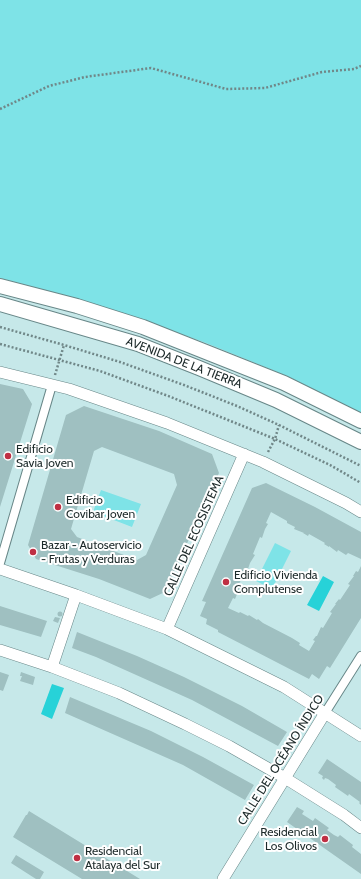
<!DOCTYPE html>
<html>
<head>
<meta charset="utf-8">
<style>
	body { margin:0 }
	canvas { display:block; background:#c6e8e9 }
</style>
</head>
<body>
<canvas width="361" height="879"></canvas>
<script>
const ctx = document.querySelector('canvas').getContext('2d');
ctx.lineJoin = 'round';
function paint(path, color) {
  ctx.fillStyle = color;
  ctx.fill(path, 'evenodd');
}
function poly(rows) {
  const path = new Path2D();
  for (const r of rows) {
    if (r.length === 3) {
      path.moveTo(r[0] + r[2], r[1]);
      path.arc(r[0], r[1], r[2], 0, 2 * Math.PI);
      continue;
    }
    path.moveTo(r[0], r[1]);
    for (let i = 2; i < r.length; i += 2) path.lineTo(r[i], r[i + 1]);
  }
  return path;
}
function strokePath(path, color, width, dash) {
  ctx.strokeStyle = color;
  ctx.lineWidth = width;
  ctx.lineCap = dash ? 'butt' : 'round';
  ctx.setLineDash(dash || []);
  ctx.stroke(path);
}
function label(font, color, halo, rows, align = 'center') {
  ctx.font = font + ' Cabin,sans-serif';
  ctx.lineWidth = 4;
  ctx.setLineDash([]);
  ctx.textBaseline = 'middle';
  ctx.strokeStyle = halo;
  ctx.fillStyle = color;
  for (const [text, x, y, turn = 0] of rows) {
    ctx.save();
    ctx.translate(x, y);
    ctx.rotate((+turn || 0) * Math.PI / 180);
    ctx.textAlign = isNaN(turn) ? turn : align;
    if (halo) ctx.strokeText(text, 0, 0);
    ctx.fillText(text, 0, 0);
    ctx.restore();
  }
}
paint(poly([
	[0,0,361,0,361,413,287,376,206,343,145,321,78,299,0,278],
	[101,490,141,504,132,527,93,512],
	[275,543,291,551,272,589,256,581]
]), '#7ee3e7');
paint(poly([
	[323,576,334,582,319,611,307,605],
	[52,684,64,688,52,719,41,714]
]), '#27d2d8');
paint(poly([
	[0,384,23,389,32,404,0,507],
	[84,406,159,431,212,454,219,473,165,592,150,599,99,579,36,559,28,545,66,415],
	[102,447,174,474,177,485,146,555,137,560,77,537,71,529,94,451],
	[266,483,315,507,361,532,361,559,348,553,346,555,338,550,337,552,329,546,329,547,324,544,325,543,309,534,308,536,303,533,304,533,294,529,295,527,287,523,287,521,271,512,266,523,268,524,265,529,262,538,260,537,253,554,255,555,250,563,248,569,247,568,239,584,241,585,235,599,233,598,228,608,239,613,240,612,248,616,249,615,257,620,258,619,263,623,292,638,300,643,299,645,309,651,315,641,313,640,316,636,317,636,321,627,323,628,332,613,330,612,336,604,335,604,339,599,340,600,350,585,348,584,354,576,353,576,356,571,358,572,361,566,361,618,330,668,327,666,319,679,312,674,309,679,218,632,218,630,206,624,207,619,200,616,206,602,202,601,252,488],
	[0,606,47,621,41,637,0,625],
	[60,614,2.5],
	[55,617,60,618,58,623,53,621],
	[77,632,137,656,184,677,242,706,287,732,278,746,192,700,96,657,72,648],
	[0,672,9,675,3,691,0,690],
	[21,672,35,677,33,685,20,681,22,676,20,676],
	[70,697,151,731,203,757,254,785,245,800,183,765,65,713],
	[327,759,361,782,361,805,359,803,360,802,349,794,348,796,335,787,336,785,328,779,325,778,324,780,322,778,323,776,318,773],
	[297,807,304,811,302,814,313,821,315,818,329,828,327,830,334,835,338,837,340,835,353,845,352,847,361,854,361,874,287,822],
	[29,811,140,879,82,879,13,837,26,815,27,815],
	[16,855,44,872,40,879,36,879,11,863]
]), '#9fc0c1');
const pedestrian = poly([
	[0,563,52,385],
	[325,713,361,656]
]);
const minor = poly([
	[0,372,69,389,167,423,263,462,346,503,361,512],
	[0,569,76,595,167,629,284,687,361,736],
	[167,629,244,454],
	[0,650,52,667,119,693,185,724,229,746,285,778,344,815,361,828],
	[52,667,76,595],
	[223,879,325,713]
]);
const tertiary = poly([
	[0,286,77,306,143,327,284,383,361,421],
	[0,304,138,344,199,368,276,400,361,442]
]);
strokePath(pedestrian, '#688788', 10);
strokePath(minor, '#688788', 12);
strokePath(tertiary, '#688788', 16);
strokePath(poly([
	[0,109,49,86,85,77,151,68,226,89,265,88,322,72,354,69,361,66],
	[0,327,64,345,120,362,184,385,237,406,279,425,361,466],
	[0,344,100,371,171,397,275,439,330,465,361,483],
	[55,375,64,345],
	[268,452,275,439,279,425]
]), '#708788', 2.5, [2, 2]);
strokePath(pedestrian, '#fff', 8);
strokePath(minor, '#fff', 11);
strokePath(tertiary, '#fff', 14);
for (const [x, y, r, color] of [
	[8,456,4,"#bf2f43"],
	[58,507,4,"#bf2f43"],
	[33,552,4,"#bf2f43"],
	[226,582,4,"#bf2f43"],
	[325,839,4,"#bf2f43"],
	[77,858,4,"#bf2f43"]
]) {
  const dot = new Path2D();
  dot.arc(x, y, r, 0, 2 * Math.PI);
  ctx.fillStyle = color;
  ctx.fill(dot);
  strokePath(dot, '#fff', 1.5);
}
label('12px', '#1c2929', '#fff', [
	["AVENIDA DE LA TIERRA",184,363,21],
	["CALLE DEL ECOSISTEMA",194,536,-66],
	["CALLE DEL OCÉANO ÍNDICO",281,760,-58]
]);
label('12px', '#1c2929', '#fff', [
	["Edificio",16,449],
	["Savia Joven",16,463],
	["Edificio",66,500],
	["Covibar Joven",66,514],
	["Bazar - Autoservicio",41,545],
	["- Frutas y Verduras",41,559],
	["Edificio Vivienda",234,575],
	["Complutense",234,589],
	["Residencial",317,832,"right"],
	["Los Olivos",317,846,"right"],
	["Residencial",85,851],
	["Atalaya del Sur",85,865]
], 'left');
</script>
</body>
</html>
